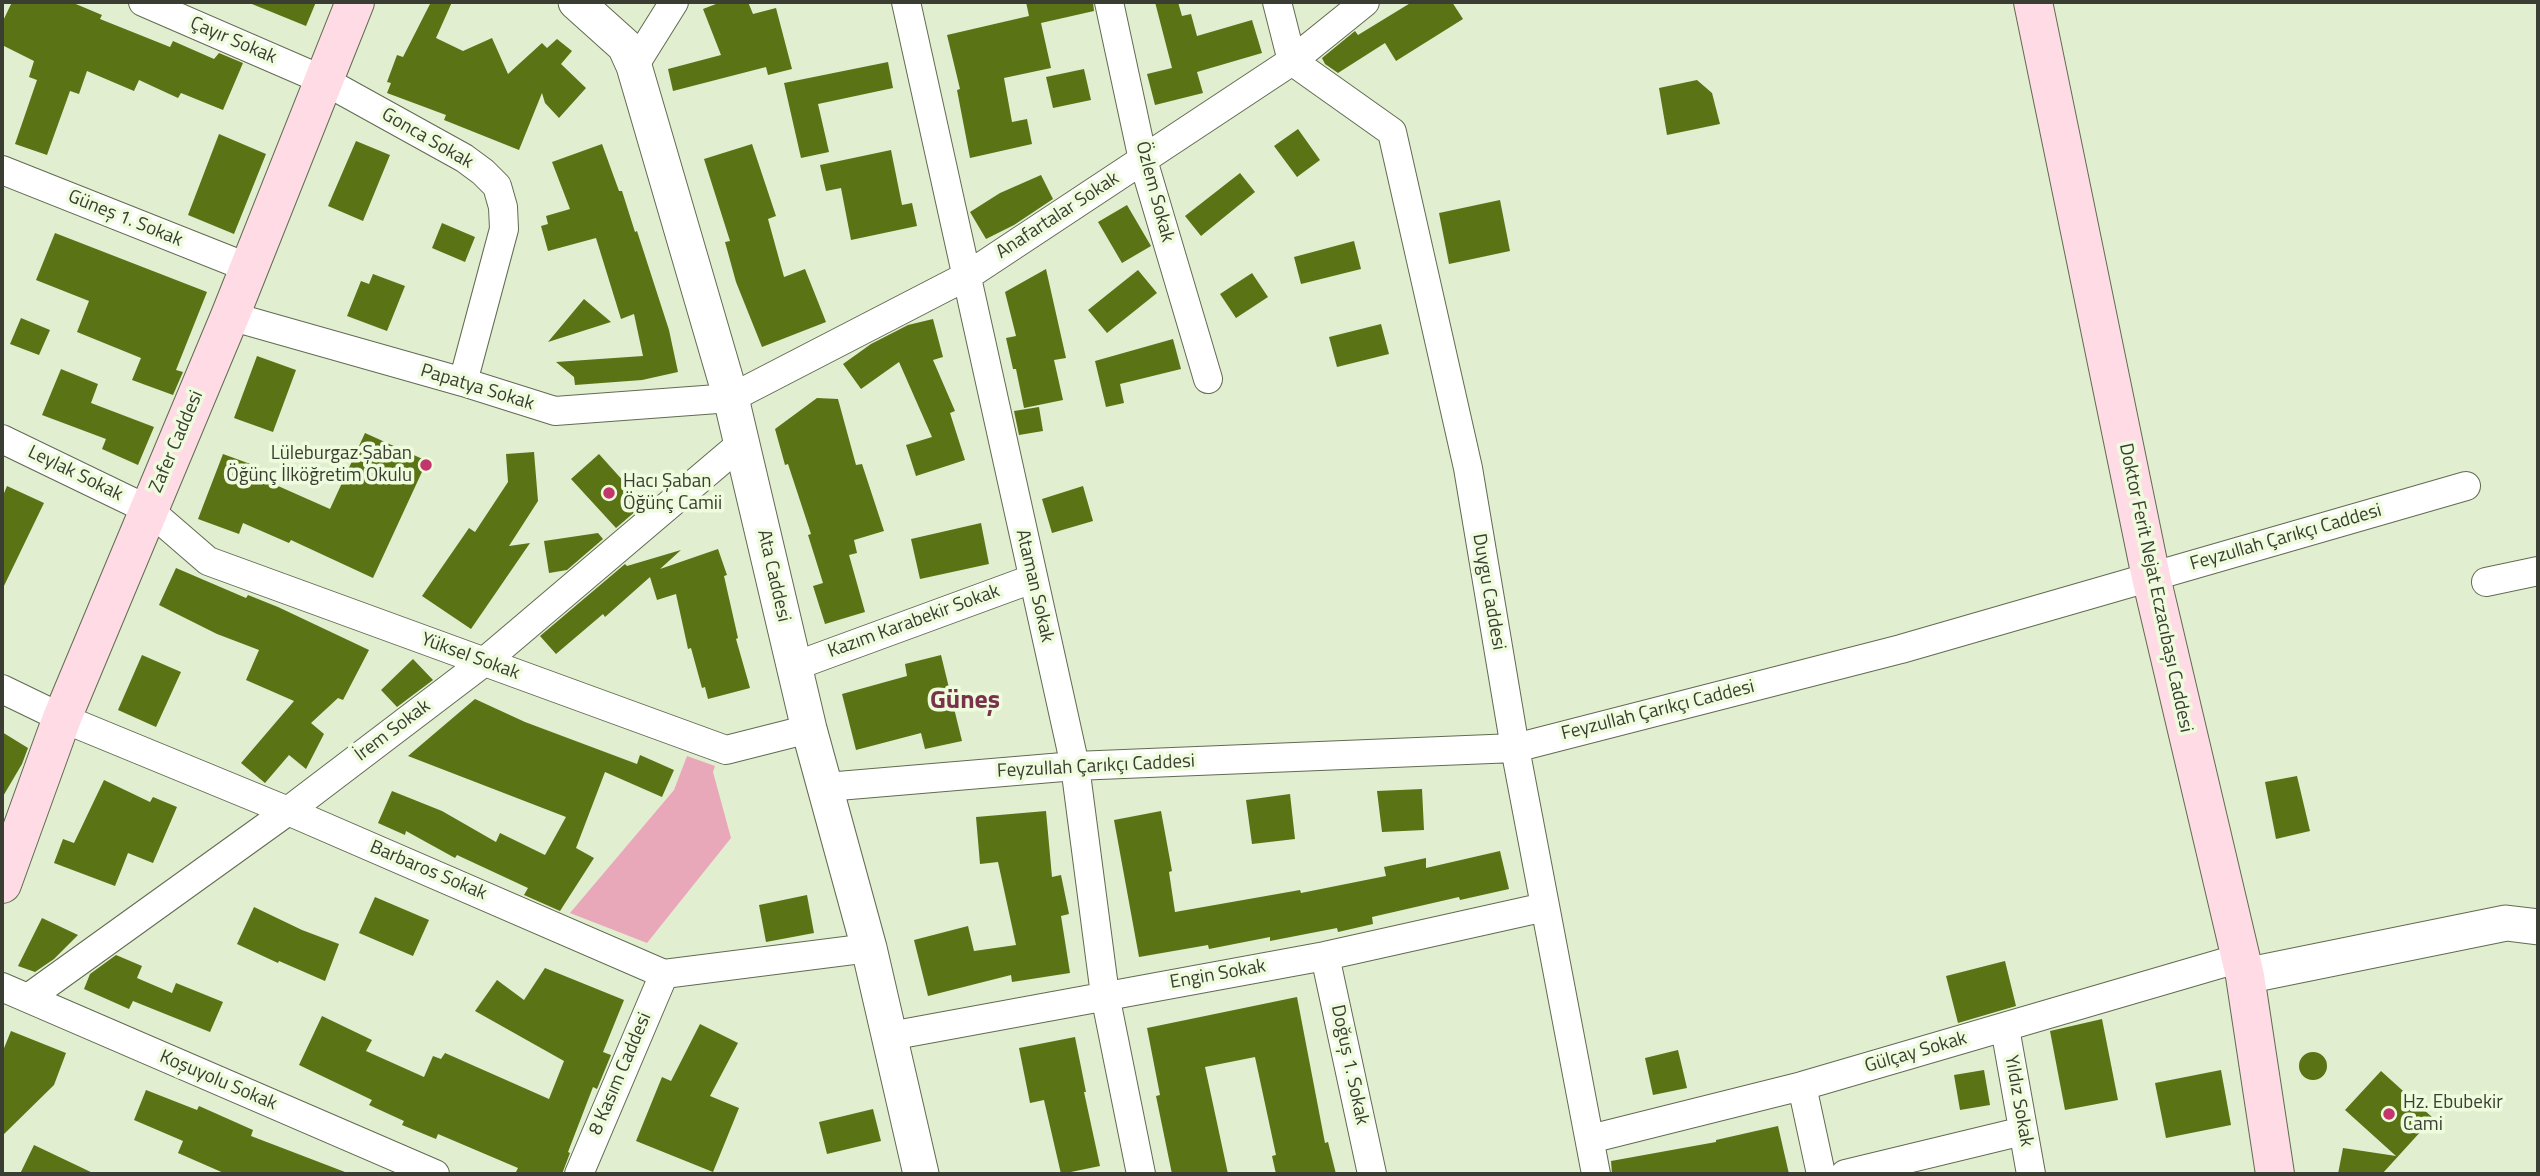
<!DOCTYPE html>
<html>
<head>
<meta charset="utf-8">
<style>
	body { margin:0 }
	#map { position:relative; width:2540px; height:1176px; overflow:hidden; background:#e2eed0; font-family:"Titillium Web",sans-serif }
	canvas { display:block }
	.frame { position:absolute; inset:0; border:4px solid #3a3e32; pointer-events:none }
</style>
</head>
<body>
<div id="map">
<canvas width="2540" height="1176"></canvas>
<div class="frame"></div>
</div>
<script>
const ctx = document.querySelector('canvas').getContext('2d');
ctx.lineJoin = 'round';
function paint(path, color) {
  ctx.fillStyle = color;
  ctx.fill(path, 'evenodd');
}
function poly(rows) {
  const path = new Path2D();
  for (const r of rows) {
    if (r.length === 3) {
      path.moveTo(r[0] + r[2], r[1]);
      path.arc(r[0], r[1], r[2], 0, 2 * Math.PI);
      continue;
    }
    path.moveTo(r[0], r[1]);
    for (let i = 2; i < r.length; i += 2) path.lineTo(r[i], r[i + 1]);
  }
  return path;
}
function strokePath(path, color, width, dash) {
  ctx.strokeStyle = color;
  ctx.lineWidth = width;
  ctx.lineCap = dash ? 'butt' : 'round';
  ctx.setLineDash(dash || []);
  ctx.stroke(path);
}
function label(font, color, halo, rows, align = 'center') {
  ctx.font = font + ' "Titillium Web",sans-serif';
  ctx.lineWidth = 7;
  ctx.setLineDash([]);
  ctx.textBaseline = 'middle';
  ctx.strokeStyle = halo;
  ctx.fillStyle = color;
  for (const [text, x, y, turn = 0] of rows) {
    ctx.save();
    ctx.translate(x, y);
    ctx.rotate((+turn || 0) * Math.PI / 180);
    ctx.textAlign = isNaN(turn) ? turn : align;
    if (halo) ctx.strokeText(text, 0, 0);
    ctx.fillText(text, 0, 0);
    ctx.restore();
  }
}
paint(poly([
	[687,756,715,766,713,772,731,838,647,943,570,913,674,790]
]), '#e8a8b9');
paint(poly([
	[12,2,71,2,102,15,100,19,170,47,173,41,214,59,219,53,243,63,223,110,181,93,178,98,139,80,134,91,87,71,79,94,70,91,47,155,15,144,37,80,29,77,34,61,2,45,2,23],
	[247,2,316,2,306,26],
	[431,2,452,2,436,38,463,51,492,38,508,74,542,43,547,48,557,39,572,51,561,64,586,88,559,118,545,103,542,93,519,150,444,120,446,115,387,93,391,83,387,82,397,55,403,57],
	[721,2,748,2,753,14,776,8,792,69,768,75,766,67,673,91,668,69,721,55,703,9],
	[1026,2,1093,2,1094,11,1041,23,1051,68,1004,78,1012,122,1027,119,1032,144,970,158,957,90,960,89,947,35,1029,16],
	[1155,2,1178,2,1182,16,1191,14,1197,36,1252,20,1262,53,1197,72,1203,93,1155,105,1147,74,1172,68],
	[1412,2,1452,2,1463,19,1396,61,1385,43,1338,73,1325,64,1322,58,1355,31,1358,35],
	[888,62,893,88,818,104,829,152,801,158,784,83],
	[1084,69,1091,100,1053,108,1046,77],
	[1697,80,1712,93,1720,124,1667,135,1659,88],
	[1298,129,1320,160,1297,177,1274,146],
	[219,134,266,154,234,234,188,215],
	[356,141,390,155,363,221,328,206],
	[602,144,619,191,622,191,635,232,637,231,669,330,678,372,642,380,575,385,574,377,556,362,643,356,634,314,621,319,596,238,548,251,541,226,548,224,546,216,570,209,552,162],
	[752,144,776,216,768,219,784,277,805,269,826,322,762,347,736,282,725,242,730,241,704,159],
	[891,150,902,205,912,203,917,226,851,240,841,188,826,191,820,165],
	[1240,173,1255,192,1201,236,1185,216],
	[1041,175,1053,199,1014,225,986,239,970,212,1000,193],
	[1500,200,1510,251,1449,264,1439,213],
	[1127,205,1151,246,1122,263,1098,222],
	[442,223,475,237,465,262,432,248],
	[55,233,207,292,176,370,183,372,173,395,132,380,141,358,77,332,89,301,36,280],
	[1354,241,1361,269,1301,284,1294,257],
	[1046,269,1066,358,1054,360,1063,400,1024,408,1016,369,1013,369,1006,338,1016,336,1005,292],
	[1138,270,1157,293,1107,333,1088,310],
	[1252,273,1268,297,1236,318,1220,294],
	[373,274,405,286,387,331,347,316,361,281,369,284],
	[584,299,611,322,548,342],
	[21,318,50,330,39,355,10,344],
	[933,319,943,357,933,360,955,411,950,413,965,460,916,476,906,445,932,437,899,362,861,389,843,364,871,344,908,325],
	[1381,324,1389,354,1337,367,1329,337],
	[1173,339,1181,369,1120,384,1124,403,1106,407,1095,361],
	[257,356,296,370,273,432,234,418],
	[61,369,98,384,91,403,154,427,138,465,102,449,106,439,42,415],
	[817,398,838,399,856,465,862,464,884,531,854,540,857,553,849,555,865,612,825,624,813,586,823,583,808,535,811,534,788,464,785,465,775,429],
	[1039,407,1043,431,1019,435,1014,411],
	[365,433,427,461,373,578,291,540,289,543,243,523,239,534,198,519,223,454,264,469,260,478,330,509],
	[534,452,538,501,509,546,530,543,471,629,422,596,469,528,475,532,508,482,506,454],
	[599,454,644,504,616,528,571,479],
	[7,486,44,503,2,590,2,498],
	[1083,486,1093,521,1052,533,1042,499],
	[981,523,989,564,920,579,911,539],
	[598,533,603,539,567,570,549,573,544,541],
	[718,549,727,575,724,576,738,638,736,639,750,688,708,699,705,687,702,688,691,648,688,649,676,594,657,600,650,577,605,617,603,614,556,654,540,636,625,564,627,566,681,550,660,569],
	[176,568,246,598,248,595,278,607,369,650,343,700,338,698,311,723,324,734,306,769,289,755,265,783,241,763,294,701,246,680,259,650,217,634,159,605],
	[142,655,181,672,156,727,118,710],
	[941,655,962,741,925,749,921,733,856,750,842,694,907,676,905,664],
	[413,659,433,680,397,707,381,690],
	[475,699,525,722,637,764,640,755,674,770,662,797,605,772,576,848,594,858,560,911,524,895,528,888,457,855,455,858,406,831,405,835,378,823,392,791,442,811,496,842,500,833,545,855,566,817,408,756],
	[2,732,28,748,22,764,2,798],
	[2297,776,2310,831,2276,839,2265,782],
	[104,780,150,802,153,797,177,807,153,863,128,853,115,886,54,863,63,839,74,843],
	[1422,789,1424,830,1382,832,1377,791],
	[1290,794,1295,839,1252,844,1246,800],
	[1046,811,1052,877,1061,875,1069,914,1061,916,1070,973,1012,982,1011,975,928,996,914,940,968,926,974,951,1016,945,998,862,980,864,976,817],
	[1161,811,1172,871,1169,872,1175,912,1300,890,1301,893,1386,876,1384,867,1426,858,1426,868,1500,851,1509,889,1460,900,1459,897,1372,917,1373,924,1338,932,1337,928,1270,941,1270,937,1209,949,1208,945,1139,957,1114,820],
	[807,895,814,933,766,942,759,905],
	[375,897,429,920,413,956,359,933],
	[254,907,302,930,339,944,325,981,279,961,278,963,237,944],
	[42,918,78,935,54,959,35,972,18,966],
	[116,955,142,966,137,978,172,993,176,983,223,1002,210,1032,133,1001,129,1009,84,989,90,974],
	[2005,961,2016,1006,1958,1023,1946,976],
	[545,968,624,1000,603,1052,611,1055,597,1089,593,1087,568,1152,570,1153,562,1174,515,1174,518,1168,438,1134,436,1139,402,1125,404,1121,369,1105,372,1100,299,1065,322,1016,372,1040,366,1051,424,1077,433,1056,441,1059,445,1053,549,1099,564,1061,475,1011,497,980,524,1000],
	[1297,997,1325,1143,1328,1142,1336,1174,1276,1174,1272,1156,1276,1155,1255,1057,1205,1067,1228,1174,1172,1174,1156,1096,1160,1095,1147,1028],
	[2102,1019,2118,1100,2065,1110,2050,1031],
	[700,1024,738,1043,710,1096,739,1108,713,1172,636,1141,662,1077,671,1081],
	[11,1031,66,1053,54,1085,2,1136,2,1053],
	[1075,1037,1086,1092,1084,1092,1100,1166,1061,1174,1044,1100,1030,1103,1019,1048],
	[1678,1050,1687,1088,1653,1095,1645,1058],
	[2313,1066,14],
	[1984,1070,1990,1105,1960,1110,1954,1075],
	[2221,1070,2231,1125,2166,1138,2155,1083],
	[2381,1071,2433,1118,2382,1174,2338,1174,2343,1148,2396,1156,2345,1110],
	[146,1090,197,1110,199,1106,253,1130,251,1136,345,1172,344,1174,226,1174,178,1153,183,1141,134,1120],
	[873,1109,881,1141,827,1154,819,1122],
	[1778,1126,1789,1174,1612,1174,1611,1161,1716,1142,1716,1140],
	[34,1145,95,1174,20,1174]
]), '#597315');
const minor = poly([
	[143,2,323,80,464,158,483,172,497,186,503,207,504,229,463,382],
	[906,2,1075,766,1105,995,1141,1174],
	[1109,2,1143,160,1208,379],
	[1277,2,1292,61,1392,132,1468,468,1515,748,1596,1174],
	[634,66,674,2],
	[2,170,249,268],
	[230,316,463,382,555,411,731,398,967,276,1292,61,1365,2],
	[2,439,149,510,208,561,726,750,809,729],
	[2486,582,2538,571],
	[795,666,1032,579],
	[2,689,62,718,288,811,664,974,869,948],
	[826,787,1075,766,1515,748,1901,649,2466,486],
	[1325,956,1372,1174],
	[2,987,435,1174],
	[28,998,288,811,484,662,742,443],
	[2005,1028,2031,1174],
	[890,1036,1325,956,1545,907],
	[1802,1086,1821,1174],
	[1590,1139,1802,1086,2240,958],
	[579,1174,664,974],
	[1845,1174,2023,1131]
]);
const tertiary = poly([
	[576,2,625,46,634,66,731,398,809,729,869,948,921,1174],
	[2245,976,2506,923,2538,927]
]);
const secondary = poly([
	[2033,2,2151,577,2245,976,2275,1174],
	[2,884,62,718,230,316,355,2]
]);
strokePath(minor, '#616b51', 30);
strokePath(tertiary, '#616b51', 37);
strokePath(secondary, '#616b51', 40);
strokePath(minor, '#fff', 28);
strokePath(tertiary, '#fff', 35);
strokePath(secondary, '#fedbe5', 38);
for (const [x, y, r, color] of [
	[426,465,7,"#c2366b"],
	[609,493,7,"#c2366b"],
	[2389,1114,7,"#c2366b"]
]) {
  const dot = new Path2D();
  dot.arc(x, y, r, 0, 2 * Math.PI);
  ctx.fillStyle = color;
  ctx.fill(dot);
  strokePath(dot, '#effbdd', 2.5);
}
label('19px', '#3a3e32', '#effbdd', [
	["Çayır Sokak",233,41,23],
	["Gonca Sokak",427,139,30],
	["Özlem Sokak",1154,192,75],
	["Anafartalar Sokak",1058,216,-33],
	["Güneş 1. Sokak",125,219,22],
	["Papatya Sokak",477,388,17],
	["Zafer Caddesi",177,442,-67],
	["Leylak Sokak",75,474,26],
	["Feyzullah Çarıkçı Caddesi",2286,538,-16],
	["Ata Caddesi",773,576,77],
	["Ataman Sokak",1034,586,77],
	["Doktor Ferit Nejat Eczacıbaşı Caddesi",2155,588,78],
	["Duygu Caddesi",1488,592,80],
	["Kazım Karabekir Sokak",914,622,-20],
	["Yüksel Sokak",470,657,20],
	["Feyzullah Çarıkçı Caddesi",1658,711,-14],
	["İrem Sokak",393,731,-37],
	["Feyzullah Çarıkçı Caddesi",1096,767,-3],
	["Barbaros Sokak",428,871,23],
	["Engin Sokak",1218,975,-10],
	["Gülçay Sokak",1916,1053,-16],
	["Doğuş 1. Sokak",1349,1065,78],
	["8 Kasım Caddesi",621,1074,-67],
	["Koşuyolu Sokak",218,1081,23],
	["Yıldız Sokak",2018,1101,80]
]);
label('19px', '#3a3e32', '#effbdd', [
	["Lüleburgaz Şaban",412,454,"right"],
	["Öğünç İlköğretim Okulu",412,476,"right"],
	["Hacı Şaban",623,482],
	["Öğünç Camii",623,504],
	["Hz. Ebubekir",2403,1103],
	["Cami",2403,1125]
], 'left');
label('bold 26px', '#783249', '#effbdd', [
	["Güneş",965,702]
]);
</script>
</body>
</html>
